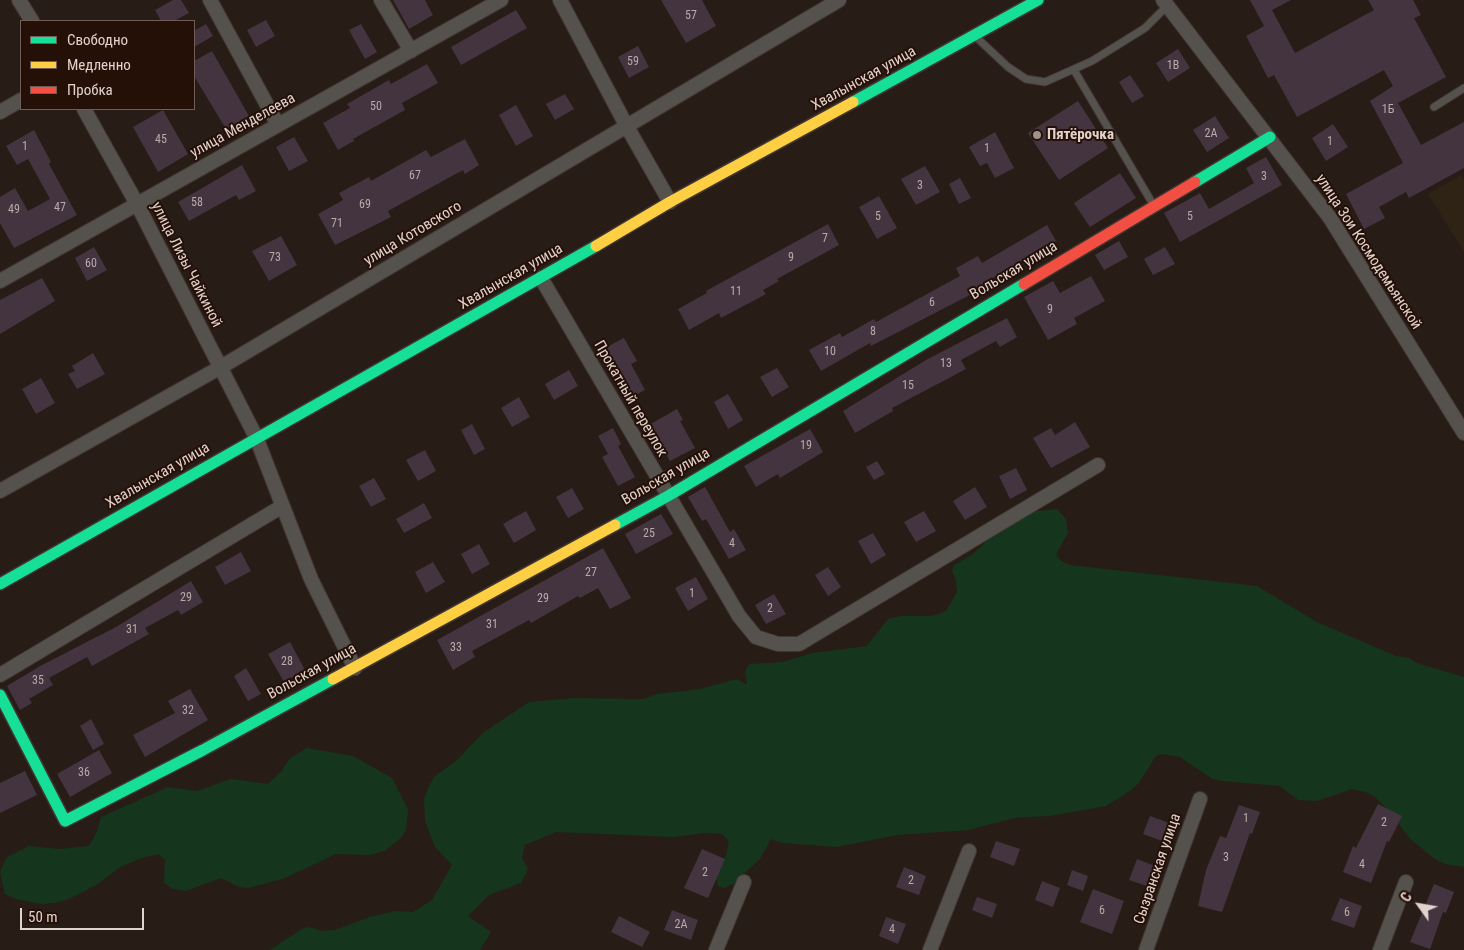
<!DOCTYPE html>
<html>
<head>
<meta charset="utf-8">
<style>
	body { margin:0 }
	#map { position:relative; width:1464px; height:950px; overflow:hidden; background:#281c17; font-family:"Roboto Condensed",sans-serif }
	canvas { display:block }
	.legend { position:absolute; left:20px; top:20px; width:175px; height:90px; box-sizing:border-box; background:#251008; border:1px solid #705e56; margin:0; padding:6px 9px; list-style:none; font-size:15px; color:#e1d2cc }
	.legend li { display:flex; align-items:center; gap:10px; height:25px }
	.legend b { width:25px; border:1px solid #705e56 }
	.north { position:absolute; left:1394px; top:880px; width:50px; height:50px; -webkit-text-stroke:4px #251008; paint-order:stroke; rotate:302deg; font-size:14px; font-weight:700; line-height:20px; text-align:center; color:#e1d2cc }
	.north::after { content:''; display:block; margin:auto; width:18px; height:22px; background:#e1d2cc; clip-path:polygon(50% 0,100% 100%,50% 72%,0 100%) }
	.scale { position:absolute; left:20px; top:908px; width:124px; height:22px; box-sizing:border-box; border:2px solid #e1d2cc; border-top:0; padding-left:6px; font-size:15px; line-height:18px; white-space:nowrap; color:#e1d2cc; -webkit-text-stroke:4px #251008; paint-order:stroke }
</style>
</head>
<body>
<div id="map">
<canvas width="1464" height="950"></canvas>
<ul class="legend">
<li><b style="height:6px;background:#16e098"></b>Свободно</li>
<li><b style="height:6px;background:#ffcf43"></b>Медленно</li>
<li><b style="height:6px;background:#f24e42"></b>Пробка</li>
</ul>
<div class="north">С</div>
<div class="scale">50 m</div>
</div>
<script>
const ctx = document.querySelector('canvas').getContext('2d');
ctx.lineJoin = 'round';
function paint(path, color) {
  ctx.fillStyle = color;
  ctx.fill(path, 'evenodd');
}
function poly(rows) {
  const path = new Path2D();
  for (const r of rows) {
    path.moveTo(r[0], r[1]);
    for (let i = 2; i < r.length; i += 2) path.lineTo(r[i], r[i + 1]);
  }
  return path;
}
function strokePath(path, color, width, dash) {
  ctx.strokeStyle = color;
  ctx.lineWidth = width;
  ctx.lineCap = dash ? 'butt' : 'round';
  ctx.setLineDash(dash || []);
  ctx.stroke(path);
}
function label(font, color, halo, rows, align = 'center') {
  ctx.font = font + ' "Roboto Condensed",sans-serif';
  ctx.lineWidth = 4;
  ctx.setLineDash([]);
  ctx.textBaseline = 'middle';
  ctx.strokeStyle = halo;
  ctx.fillStyle = color;
  for (const [text, x, y, turn = 0] of rows) {
    ctx.save();
    ctx.translate(x, y);
    ctx.rotate((+turn || 0) * Math.PI / 180);
    ctx.textAlign = isNaN(turn) ? turn : align;
    if (halo) ctx.strokeText(text, 0, 0);
    ctx.fillText(text, 0, 0);
    ctx.restore();
  }
}
paint(poly([
	[1461,175,1464,180,1464,252,1428,194]
]), '#2f2316');
paint(poly([
	[1057,509,1066,519,1068,533,1056,554,1061,561,1070,565,1257,586,1317,622,1396,656,1409,658,1417,663,1464,677,1464,867,1445,864,1435,859,1410,839,1391,813,1374,796,1365,792,1352,789,1317,801,1298,800,1280,786,1221,781,1211,778,1180,757,1162,754,1156,756,1138,784,1130,791,1106,806,1049,816,1014,818,969,830,898,835,836,847,783,843,771,839,760,859,733,884,724,888,718,886,716,877,726,855,729,842,722,834,704,833,673,837,556,832,525,845,522,858,528,869,521,883,489,895,468,916,491,932,480,950,270,950,302,929,309,927,321,931,335,930,370,917,395,911,413,912,432,900,452,865,435,847,425,821,424,799,430,784,435,776,456,761,484,732,529,702,574,698,643,699,657,694,700,689,737,679,747,685,745,672,749,664,783,662,813,653,867,646,888,619,900,616,932,616,946,611,957,592,956,581,952,571,954,565,973,554,999,529,1029,512],
	[307,748,353,756,392,778,408,809,406,830,402,837,385,851,370,855,336,854,285,878,249,888,239,887,221,878,186,891,173,889,164,883,165,860,159,854,139,859,120,867,98,884,69,899,55,903,40,904,16,899,5,894,0,872,6,858,29,846,60,849,89,846,97,831,101,817,168,787,197,791,231,779,268,784,282,771,289,759]
]), '#15361c');
paint(poly([
	[173,0,181,0,189,13,174,21,161,21,155,10],
	[393,0,425,0,433,15,409,29],
	[661,0,702,0,716,26,686,43],
	[1250,0,1291,0,1272,10,1295,53,1374,10,1368,0,1413,0,1421,15,1414,18,1446,77,1398,103,1421,145,1464,122,1464,168,1409,198,1406,192,1379,207,1385,218,1364,229,1346,194,1403,163,1370,101,1393,86,1384,70,1297,117,1274,75,1268,78,1246,36,1264,26],
	[516,10,527,28,461,65,451,47],
	[266,20,275,36,256,47,247,30],
	[206,24,213,36,194,47,194,31],
	[361,24,377,52,365,59,349,30],
	[638,46,649,67,629,78,618,57],
	[1178,49,1190,68,1168,82,1156,63],
	[212,51,249,116,226,129,194,76,194,61],
	[427,64,438,83,402,103,405,110,353,139,354,141,338,150,323,123,350,108,347,104,389,80,391,84],
	[1130,75,1144,96,1132,103,1119,82],
	[565,94,574,109,555,120,546,104],
	[1078,101,1108,148,1059,180,1028,133],
	[516,105,533,136,516,146,499,115],
	[163,110,188,154,158,172,133,127],
	[1215,116,1229,138,1207,152,1193,130],
	[1333,124,1348,147,1326,161,1312,138],
	[34,130,51,162,49,164,77,215,14,248,0,223,0,197,15,188,28,211,50,199,28,159,17,165,6,146],
	[995,132,1014,168,995,178,987,163,980,166,969,147],
	[294,137,308,161,289,171,276,147],
	[465,139,479,165,465,174,463,170,388,211,391,217,335,245,318,214,343,200,339,193,369,177,371,181,426,150,431,157],
	[1266,157,1282,185,1180,242,1164,213,1200,193,1209,209,1254,183,1246,168],
	[242,165,256,191,239,200,236,195,189,221,178,202],
	[925,166,940,192,916,205,901,179],
	[1120,173,1136,198,1090,227,1074,203],
	[960,178,971,198,959,204,949,184],
	[879,196,897,228,877,239,859,207],
	[828,224,839,245,777,279,779,281,763,290,766,294,721,318,719,313,689,330,678,309,707,293,706,291],
	[1047,225,1056,241,991,279,993,283,871,346,870,343,821,371,809,350,840,333,842,337,874,319,876,322,960,276,956,268,978,256,982,263],
	[281,236,297,265,269,281,252,251],
	[1119,241,1128,257,1104,270,1095,255],
	[94,247,107,270,87,281,75,258],
	[1165,247,1175,264,1153,275,1144,259],
	[1091,276,1105,301,1074,318,1077,324,1048,340,1024,297,1053,281,1060,293],
	[42,278,55,301,0,334,0,300],
	[1007,318,1017,337,1000,347,996,341,961,360,966,369,892,408,893,411,855,433,843,411,926,360],
	[624,338,637,361,631,364,645,390,630,398,603,349],
	[93,353,105,374,77,389,68,374,75,371,72,366],
	[777,368,789,387,772,397,760,377],
	[569,370,578,386,554,400,545,384],
	[41,378,55,403,36,414,22,389],
	[728,394,743,420,728,429,714,402],
	[519,397,530,417,512,427,501,408],
	[677,409,683,420,680,421,695,448,670,461,656,435,654,436,647,426],
	[1075,422,1090,447,1051,468,1033,438,1051,428,1055,435],
	[472,424,485,449,474,455,461,430],
	[613,428,621,444,618,446,635,477,618,486,602,457,608,454,598,436],
	[810,429,823,452,780,478,778,474,756,487,744,466],
	[425,450,436,471,418,481,406,460],
	[877,461,885,474,874,480,866,467],
	[1016,468,1027,490,1010,499,999,476],
	[374,478,386,499,371,507,359,486],
	[705,487,730,532,734,529,746,550,729,559,706,519,702,521,688,497],
	[975,487,987,507,965,520,953,501],
	[572,488,584,509,568,518,556,497],
	[424,503,432,518,404,533,396,519],
	[526,511,536,530,514,543,503,524],
	[924,511,936,531,916,542,904,522],
	[661,514,673,534,636,554,625,534],
	[873,533,886,555,871,564,858,541],
	[479,544,490,564,472,574,461,554],
	[603,548,631,598,610,609,598,588,580,598,578,596,531,623,529,620,472,651,475,657,453,670,437,640],
	[241,552,251,571,225,585,215,567],
	[433,562,445,582,426,593,415,572],
	[828,567,841,587,828,596,815,575],
	[696,577,708,599,688,611,675,588],
	[191,581,203,602,181,615,178,610,145,628,149,634,92,666,87,657,49,678,53,685,29,699,32,703,20,710,7,686,42,665,116,627],
	[774,594,786,614,766,624,755,605],
	[290,642,305,670,284,682,268,654],
	[246,668,261,694,248,701,234,676],
	[190,689,208,720,145,757,133,735,175,713,168,701],
	[91,719,104,744,93,750,80,726],
	[99,750,112,773,70,797,57,774],
	[25,771,37,795,0,813,0,783],
	[1378,804,1402,816,1389,842,1387,841,1371,883,1343,872,1353,846,1356,848],
	[1239,805,1260,812,1252,834,1250,833,1222,912,1198,906,1206,870,1220,836,1226,838],
	[1150,816,1169,823,1162,841,1143,834],
	[996,841,1020,849,1014,866,990,857],
	[702,849,725,859,708,898,684,888],
	[1137,859,1155,866,1147,886,1129,880],
	[904,867,926,876,919,895,896,887],
	[1072,870,1088,876,1083,891,1067,885],
	[1042,881,1060,888,1053,907,1035,900],
	[1434,884,1454,892,1446,913,1443,912,1430,949,1410,942],
	[1093,889,1124,901,1112,934,1080,922],
	[977,897,997,904,992,918,972,910],
	[1340,898,1362,906,1354,928,1331,920],
	[672,910,698,920,691,940,664,930],
	[619,916,650,932,642,947,611,932],
	[886,917,906,924,898,944,879,936]
]), '#44343f');
const lane = poly([
	[976,37,1008,67,1026,79,1045,82,1092,61,1145,28,1167,6],
	[1074,70,1154,206],
	[1434,107,1464,88]
]);
const street = poly([
	[19,0,32,21],
	[210,0,278,125],
	[381,0,411,51],
	[560,0,626,125,670,202],
	[1163,0,1330,218,1464,433],
	[84,109,137,204,256,437,311,579,355,668],
	[0,112,21,100],
	[541,278,739,616,756,637,778,644,799,644,1098,465],
	[0,281,501,0],
	[0,491,221,367,839,0],
	[0,675,281,507],
	[716,950,744,882],
	[930,950,969,851],
	[1146,950,1200,799],
	[1380,950,1406,882]
]);
const fast = poly([
	[853,102,1038,0],
	[1195,182,1270,137],
	[615,525,668,496,1024,284],
	[0,584,596,246],
	[0,695,65,821,203,750,333,679]
]);
const slow = poly([
	[596,246,670,202,853,102],
	[333,679,615,525]
]);
const jam = poly([
	[1024,284,1195,182]
]);
strokePath(lane, '#403632', 9);
strokePath(street, '#403632', 16);
strokePath(fast, '#403632', 14);
strokePath(slow, '#403632', 14);
strokePath(jam, '#403632', 14);
strokePath(lane, '#55514d', 7);
strokePath(street, '#55514d', 14);
strokePath(fast, '#16e098', 11);
strokePath(slow, '#ffcf43', 11);
strokePath(jam, '#f24e42', 11);
for (const [x, y, r, color] of [
	[1037,135,5,"#a0928d"]
]) {
  const dot = new Path2D();
  dot.arc(x, y, r, 0, 2 * Math.PI);
  ctx.fillStyle = color;
  ctx.fill(dot);
  strokePath(dot, '#251008', 2);
}
label('12px', '#baaaa9', null, [
	["57",691,16],
	["59",633,62],
	["1В",1173,66],
	["50",376,107],
	["1Б",1388,110],
	["2А",1211,134],
	["45",161,140],
	["1",1330,142],
	["1",25,147],
	["1",987,149],
	["67",415,176],
	["3",1264,177],
	["3",920,186],
	["58",197,203],
	["69",365,205],
	["47",60,208],
	["49",14,210],
	["5",878,217],
	["5",1190,217],
	["71",337,224],
	["7",825,239],
	["73",275,258],
	["9",791,258],
	["60",91,264],
	["11",736,292],
	["6",932,303],
	["9",1050,310],
	["8",873,332],
	["10",830,352],
	["13",946,364],
	["15",908,386],
	["19",806,446],
	["25",649,534],
	["4",732,544],
	["27",591,573],
	["1",692,594],
	["29",186,598],
	["29",543,599],
	["2",770,609],
	["31",492,625],
	["31",132,630],
	["33",456,648],
	["28",287,662],
	["35",38,681],
	["32",188,711],
	["36",84,773],
	["1",1246,819],
	["2",1384,823],
	["3",1226,858],
	["4",1362,865],
	["2",705,873],
	["2",911,881],
	["6",1102,911],
	["6",1347,913],
	["2А",681,925],
	["4",892,930]
]);
label('15px', '#e1d2cc', '#251008', [
	["Хвалынская улица",864,79,-29],
	["улица Менделеева",243,126,-29],
	["улица Котовского",413,234,-31],
	["улица Зои Космодемьянской",1368,252,57],
	["улица Лизы Чайкиной",186,265,63],
	["Вольская улица",1014,271,-31],
	["Хвалынская улица",511,277,-30],
	["Прокатный переулок",630,399,60],
	["Хвалынская улица",158,476,-30],
	["Вольская улица",666,477,-30],
	["Вольская улица",312,672,-29],
	["Сызранская улица",1158,869,-71]
]);
label('bold 15px', '#e1d2cc', '#251008', [
	["Пятёрочка",1047,135]
], 'left');
</script>
</body>
</html>
